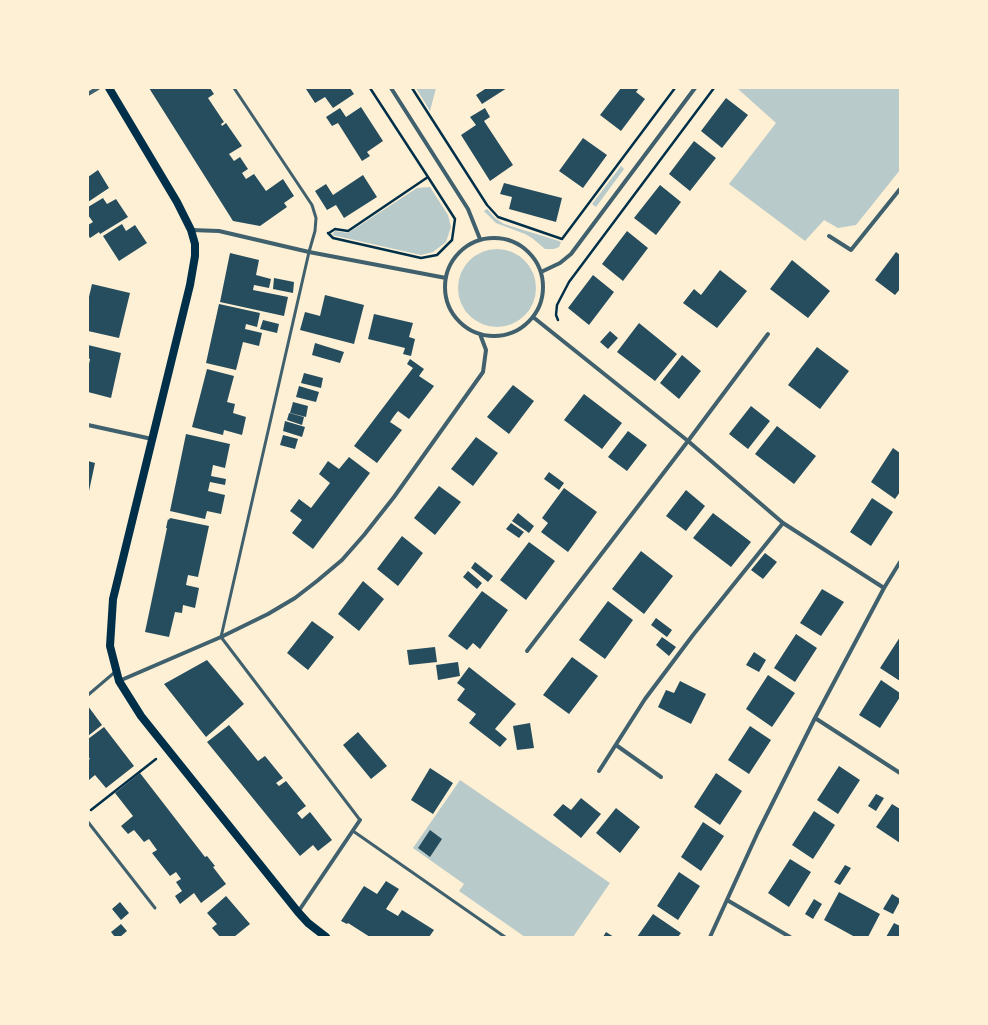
<!DOCTYPE html>
<html>
<head>
<meta charset="utf-8">
<style>
	body { margin:0 }
	#map { position:relative; width:988px; height:1025px; overflow:hidden; background:#fdf0d5; font-family:"IBM Plex Sans",sans-serif }
	canvas { display:block }
	.frame { position:absolute; inset:0; border:89px solid #fdf0d5; pointer-events:none }
</style>
</head>
<body>
<div id="map">
<canvas width="988" height="1025"></canvas>
<div class="frame"></div>
</div>
<script>
const ctx = document.querySelector('canvas').getContext('2d');
ctx.lineJoin = 'round';
function paint(path, color) {
  ctx.fillStyle = color;
  ctx.fill(path, 'evenodd');
}
function poly(rows) {
  const path = new Path2D();
  for (const r of rows) {
    if (r.length === 3) {
      path.moveTo(r[0] + r[2], r[1]);
      path.arc(r[0], r[1], r[2], 0, 2 * Math.PI);
      continue;
    }
    path.moveTo(r[0], r[1]);
    for (let i = 2; i < r.length; i += 2) path.lineTo(r[i], r[i + 1]);
  }
  return path;
}
function strokePath(path, color, width, dash) {
  ctx.strokeStyle = color;
  ctx.lineWidth = width;
  ctx.lineCap = dash ? 'butt' : 'round';
  ctx.setLineDash(dash || []);
  ctx.stroke(path);
}
paint(poly([
	[416,88,436,88,430,111],
	[737,88,900,88,900,170,856,225,838,228,824,220,805,241,729,184,776,123],
	[621,166,624,169,596,207,592,204],
	[430,187,448,215,451,227,446,242,433,252,421,255,332,235,335,231,348,233,417,188],
	[487,209,495,218,504,224,559,241,561,242,559,247,554,249,545,249,532,238,525,234,496,223,484,211],
	[497,288,39],
	[460,780,610,883,573,937,525,937,459,891,464,884,413,848]
]), '#b9caca');
paint(poly([
	[149,88,210,88,214,94,208,98,224,122,221,124,222,126,226,123,242,146,229,154,234,161,240,157,248,169,242,173,246,179,254,174,266,191,283,179,294,196,284,203,287,207,260,226,233,221],
	[307,88,350,88,354,94,333,108,325,97,315,103,306,89],
	[485,88,507,88,482,104,476,95,485,89],
	[621,88,639,88,636,92,645,99,621,131,600,115],
	[726,98,748,115,722,148,701,131],
	[361,107,383,141,367,152,370,156,362,161,338,123,332,126,326,117,340,108,346,117],
	[485,108,490,117,484,121,513,165,490,181,461,135,476,125,470,117],
	[583,138,607,155,583,188,559,171],
	[694,141,716,158,690,191,669,174],
	[98,170,109,188,88,202,88,177],
	[363,175,377,197,344,218,336,205,327,210,315,191,326,184,333,195],
	[504,183,562,198,556,222,509,209,512,197,500,194],
	[660,185,681,202,656,235,634,218],
	[103,198,107,204,116,199,128,217,100,234,99,232,90,238,88,235,88,225,93,222,88,215,88,207],
	[122,224,126,231,135,225,147,243,119,261,103,236],
	[627,231,648,248,623,281,602,264],
	[896,252,900,255,900,289,895,295,875,280],
	[230,253,259,260,256,275,271,279,269,288,254,285,253,290,288,297,284,316,220,302],
	[792,260,830,291,808,318,770,289],
	[720,270,747,291,717,328,683,303,694,289,701,295],
	[593,275,614,292,589,325,568,308],
	[274,278,294,282,293,293,273,289],
	[92,284,130,293,119,338,88,331,88,301],
	[325,295,364,305,354,344,300,330,305,312,320,316],
	[219,304,260,313,257,327,246,324,245,329,262,333,259,346,243,342,236,370,206,363],
	[374,314,413,323,409,337,415,339,411,356,403,354,405,348,368,339],
	[263,320,279,324,277,333,260,329],
	[639,323,677,354,655,381,617,352],
	[610,331,618,338,608,349,600,342],
	[315,343,344,352,340,363,312,355],
	[88,345,121,353,111,398,88,392,88,369,90,359,88,358],
	[817,347,849,371,820,409,788,385],
	[682,355,701,371,679,399,660,383],
	[410,359,424,369,419,376,434,386,409,419,398,411,394,416,390,422,402,430,377,463,354,446,413,368,407,364],
	[207,369,234,376,227,402,235,404,233,413,246,417,242,435,224,430,223,435,192,427],
	[304,373,323,378,321,388,301,383],
	[513,385,534,401,509,434,487,417],
	[299,386,319,392,316,402,296,397],
	[584,394,622,423,602,449,564,420],
	[293,402,308,406,306,417,290,413],
	[751,406,770,421,748,449,729,434],
	[289,413,304,417,302,425,287,420],
	[285,421,305,427,302,437,283,431],
	[777,426,816,456,794,484,755,454],
	[628,431,647,445,627,471,608,457],
	[186,434,230,444,225,468,213,465,211,476,226,479,225,485,210,482,208,491,225,495,221,514,207,511,205,519,170,511],
	[283,435,298,439,295,449,280,445],
	[476,437,498,453,473,486,451,469],
	[893,448,900,453,900,492,895,499,871,482],
	[349,457,370,473,313,549,292,533,302,520,290,511,299,499,311,508,330,483,319,474,328,461,339,469],
	[88,461,95,463,89,491,88,491],
	[549,472,564,483,559,490,544,479],
	[439,486,461,502,435,535,414,518],
	[564,488,597,512,568,552,541,532,548,523,542,518],
	[686,490,705,506,686,531,666,516],
	[872,498,893,512,871,546,850,532],
	[518,513,534,526,529,533,512,521],
	[713,513,751,542,731,567,693,538],
	[170,518,209,526,198,577,188,575,186,585,199,588,195,608,183,605,182,613,175,612,169,637,145,632,167,528,166,528,168,519,169,520],
	[511,523,524,532,519,538,506,529],
	[402,536,423,553,398,586,377,569],
	[529,542,555,561,526,600,500,580],
	[641,551,673,576,644,614,612,589],
	[765,553,777,562,763,579,751,570],
	[475,562,493,576,488,582,471,568],
	[468,571,482,583,477,589,463,577],
	[363,581,384,599,359,631,338,614],
	[822,589,844,602,821,636,800,623],
	[482,591,508,610,480,649,473,643,467,650,448,636],
	[608,601,633,620,605,659,579,640],
	[656,618,672,630,667,637,651,625],
	[312,621,334,637,308,670,287,653],
	[796,634,817,648,795,682,774,668],
	[662,637,676,647,669,656,656,645],
	[900,637,900,681,880,668],
	[435,647,437,662,409,665,407,650],
	[754,652,766,660,759,672,746,665],
	[572,657,598,676,569,714,543,695],
	[207,660,244,704,206,737,164,684],
	[458,662,460,676,438,680,436,665],
	[469,667,516,704,495,729,507,739,500,747,469,723,476,714,457,700,465,689,457,683],
	[768,675,795,693,772,727,746,709],
	[881,680,900,693,900,697,880,728,859,715],
	[680,681,706,694,691,724,658,707,666,690,674,693],
	[88,706,102,725,88,736],
	[530,723,534,748,517,750,513,726],
	[229,725,258,761,265,756,283,778,276,783,279,786,286,781,306,806,297,813,302,819,310,812,332,840,318,851,313,845,300,856,207,742],
	[750,726,771,740,749,774,728,760],
	[104,727,134,766,106,788,95,775,89,780,88,779,88,760,90,759,88,756,88,739],
	[358,732,387,766,371,779,343,745],
	[839,766,860,780,838,814,817,800],
	[430,768,453,783,433,814,411,800],
	[140,773,205,857,207,856,215,866,213,867,226,884,201,903,194,893,180,904,175,896,182,891,176,882,181,879,176,872,170,876,152,853,157,850,149,839,144,842,134,830,128,834,121,826,133,816,115,793],
	[716,773,742,791,720,825,694,807],
	[876,794,884,798,876,811,868,806],
	[581,798,601,814,581,838,553,815,563,804,571,810],
	[892,804,900,809,900,843,876,827],
	[616,808,640,827,620,853,596,833],
	[814,811,835,825,813,859,792,845],
	[703,822,724,836,701,871,681,857],
	[430,830,442,839,430,857,418,848],
	[790,859,811,872,789,907,768,893],
	[845,865,851,868,840,885,834,882],
	[679,872,700,886,678,920,657,906],
	[386,881,399,889,386,909,398,916,402,910,434,930,429,937,370,937,348,923,347,924,341,921,364,886,377,894],
	[839,892,880,914,868,937,855,937,824,920],
	[892,894,900,899,900,901,893,914,883,909],
	[226,896,250,924,234,937,220,937,212,928,217,924,207,913],
	[814,899,822,904,813,919,805,914],
	[120,902,129,913,121,920,112,909],
	[653,914,681,933,678,937,637,937],
	[894,923,900,926,900,937,886,937],
	[121,924,127,931,120,937,115,937,111,932],
	[606,932,614,937,603,937]
]), '#264d5e');
strokePath(poly([
	[370,88,428,177],
	[412,88,487,205,498,217,562,239,675,88],
	[328,233,333,238,421,258,437,255,452,240,455,219,428,177,348,231,335,229,329,233],
	[558,320,556,315,557,305,569,282,714,88],
	[91,810,156,759]
]), '#003049', 2.5);
strokePath(poly([
	[234,88,312,205,316,218,315,231,309,252,221,637,360,820],
	[88,695,115,672],
	[88,822,155,908],
	[353,831,505,937]
]), '#3f606c', 3);
strokePath(poly([
	[391,88,468,209,480,239],
	[88,94,98,88],
	[191,230,219,231,309,252,446,278],
	[829,236,851,250,900,189],
	[494,287,49],
	[541,272,560,263,571,254,695,88],
	[533,317,688,441,783,523,884,588],
	[88,425,152,439],
	[527,651,688,441,768,334],
	[119,681,221,637,268,614,295,598,317,581,342,560,364,535,394,497,483,372,486,350,480,334],
	[815,718,900,773],
	[616,745,661,777],
	[599,771,645,699,693,635,783,523],
	[727,900,790,937],
	[298,912,360,820],
	[710,937,758,832,815,718,884,588,900,562]
]), '#3f606c', 4);
strokePath(poly([
	[109,88,177,202,191,230,195,244,195,256,190,285,113,599,110,646,119,681,141,716,298,912,308,923,326,937]
]), '#003049', 8);
</script>
</body>
</html>
